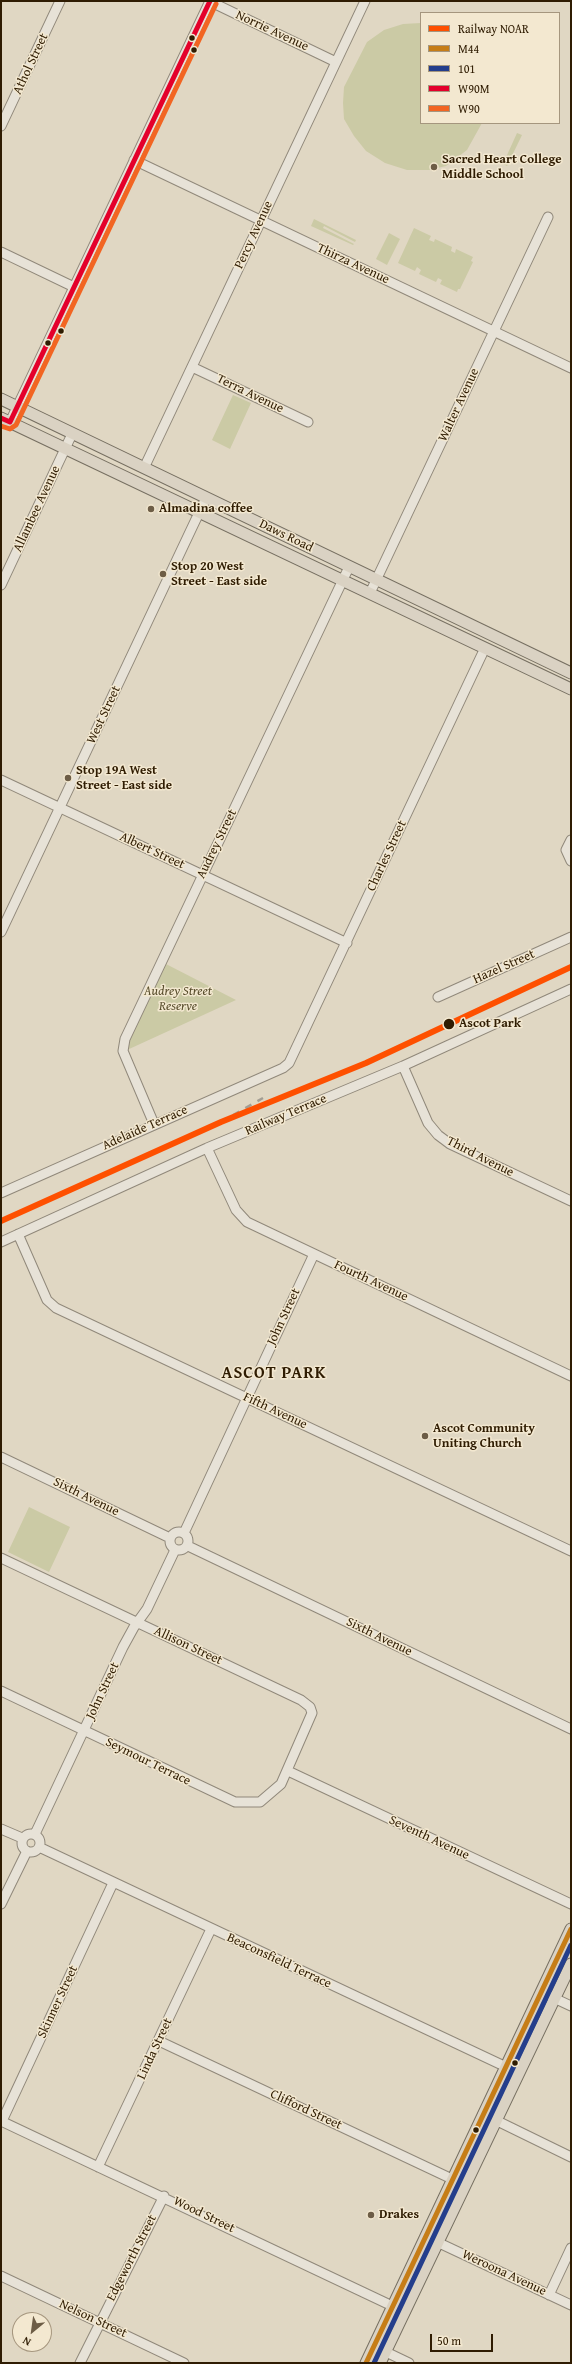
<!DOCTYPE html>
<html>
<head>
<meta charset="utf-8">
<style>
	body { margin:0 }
	#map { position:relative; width:572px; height:2364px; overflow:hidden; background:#e0d7c3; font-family:"Gentium Book Plus",serif }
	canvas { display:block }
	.frame { position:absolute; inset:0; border:2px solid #2f1c02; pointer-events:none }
	.legend { position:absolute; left:420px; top:12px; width:140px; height:112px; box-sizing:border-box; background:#f3e8d0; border:1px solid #a5967e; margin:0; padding:5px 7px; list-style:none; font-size:12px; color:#2f1c02 }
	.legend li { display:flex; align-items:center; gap:8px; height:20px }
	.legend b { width:20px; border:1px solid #a5967e }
	.north { position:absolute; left:12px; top:2312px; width:40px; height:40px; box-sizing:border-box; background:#f3e8d0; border:1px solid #a5967e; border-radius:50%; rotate:209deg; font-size:11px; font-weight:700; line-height:16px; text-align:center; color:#2f1c02 }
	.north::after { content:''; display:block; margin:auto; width:14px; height:18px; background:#6d5d46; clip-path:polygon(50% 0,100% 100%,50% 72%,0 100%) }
	.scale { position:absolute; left:430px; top:2334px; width:63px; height:18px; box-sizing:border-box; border:2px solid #2f1c02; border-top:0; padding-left:5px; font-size:12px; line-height:14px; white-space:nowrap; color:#2f1c02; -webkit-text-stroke:3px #f3e8d0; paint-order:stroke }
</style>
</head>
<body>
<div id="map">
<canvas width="572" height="2364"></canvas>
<div class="frame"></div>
<ul class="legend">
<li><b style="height:5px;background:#fe5000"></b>Railway NOAR</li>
<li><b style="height:5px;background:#c67d17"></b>M44</li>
<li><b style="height:5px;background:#243e8c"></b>101</li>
<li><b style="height:5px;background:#e4002b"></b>W90M</li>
<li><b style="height:5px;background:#f26522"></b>W90</li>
</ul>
<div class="north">N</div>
<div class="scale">50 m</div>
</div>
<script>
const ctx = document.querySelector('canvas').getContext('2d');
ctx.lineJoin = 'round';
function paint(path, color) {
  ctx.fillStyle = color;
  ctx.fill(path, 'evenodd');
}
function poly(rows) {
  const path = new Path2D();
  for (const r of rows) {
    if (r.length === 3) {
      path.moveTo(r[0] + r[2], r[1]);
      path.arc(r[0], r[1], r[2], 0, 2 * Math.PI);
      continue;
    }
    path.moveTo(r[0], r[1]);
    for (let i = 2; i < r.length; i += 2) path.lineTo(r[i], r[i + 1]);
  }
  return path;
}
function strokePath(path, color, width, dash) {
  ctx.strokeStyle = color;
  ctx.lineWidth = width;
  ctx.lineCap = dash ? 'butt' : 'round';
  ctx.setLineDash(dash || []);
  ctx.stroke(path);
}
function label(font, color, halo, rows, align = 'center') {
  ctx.font = font + ' "Gentium Book Plus",serif';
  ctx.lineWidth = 3;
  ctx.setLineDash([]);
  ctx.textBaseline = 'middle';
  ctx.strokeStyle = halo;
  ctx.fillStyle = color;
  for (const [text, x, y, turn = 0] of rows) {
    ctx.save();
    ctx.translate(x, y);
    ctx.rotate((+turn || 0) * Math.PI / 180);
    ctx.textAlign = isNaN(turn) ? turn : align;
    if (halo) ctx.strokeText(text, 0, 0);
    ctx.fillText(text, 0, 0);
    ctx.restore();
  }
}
paint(poly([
	[421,23,421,123,482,123,467,150,446,166,429,170,407,170,385,163,366,151,354,136,344,119,343,103,344,87,367,42,384,30,403,24],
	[517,133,522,135,507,166,503,164],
	[314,219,356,240,355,242,324,226,323,228,354,244,353,245,311,226],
	[414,228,431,236,429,240,434,242,435,239,452,247,451,251,455,253,456,249,473,257,471,261,473,262,460,289,458,289,457,292,440,284,442,280,438,278,436,282,419,274,421,270,417,267,415,271,398,263],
	[389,233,400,239,387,265,376,259],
	[233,395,251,403,230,449,212,440],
	[166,964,236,1000,127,1050,128,1041],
	[29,1507,70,1527,49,1572,8,1552]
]), '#cbcaa5');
const minor = poly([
	[209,1,336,62],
	[1,126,60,1],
	[134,160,571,368],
	[1,252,74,287],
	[192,367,308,422],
	[10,422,210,1],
	[144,468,365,1],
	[1,585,72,434],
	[370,593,548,217],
	[1,780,347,943],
	[571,840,566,850,571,861],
	[1,932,206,498],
	[438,997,571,937],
	[403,1066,428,1123,438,1135,450,1144,571,1201],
	[154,1124,123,1051,125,1039,349,567],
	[207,1148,236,1210,247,1222,571,1376],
	[1,1193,283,1068,289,1063,485,648],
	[18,1234,47,1300,56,1308,571,1551],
	[1,1242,207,1148,403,1066,571,989],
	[1,1457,170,1538],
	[179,1541,9],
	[184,1533,314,1254],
	[188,1546,571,1729],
	[1,1558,301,1700,310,1707,312,1713,281,1784,260,1802,235,1802,1,1691],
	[288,1771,571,1904],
	[1,1829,22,1838],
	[31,1843,9],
	[35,1834,123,1647,134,1627,147,1609,175,1550],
	[39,1847,519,2073],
	[1,1904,27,1851],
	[541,1992,571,2006],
	[159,2041,452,2179],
	[483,2114,571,2157],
	[1,2121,405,2312],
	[2,2121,113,1883],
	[98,2167,211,1929],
	[437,2242,571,2305],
	[1,2276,184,2363],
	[549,2295,571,2248],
	[386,2352,409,2363],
	[80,2363,164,2196]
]);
const major = poly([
	[1,399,571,673],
	[1,418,571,689],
	[366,2363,571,1929],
	[380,2363,571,1964]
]);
strokePath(minor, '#90887a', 11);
strokePath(major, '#766f61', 13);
strokePath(minor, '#e7e2d7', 9);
strokePath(major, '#dad2c3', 11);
strokePath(poly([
	[221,1122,263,1098]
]), '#a39d93', 2.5, [7, 7]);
strokePath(poly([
	[366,2363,571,1929]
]), '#c67d17', 5);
strokePath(poly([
	[374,2363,571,1945]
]), '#243e8c', 5);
strokePath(poly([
	[1,418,10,422,210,1]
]), '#e4002b', 5);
strokePath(poly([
	[1,426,10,429,16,425,216,4]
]), '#f26522', 5);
strokePath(poly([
	[1,1221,221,1122,366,1063,571,967]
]), '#fe5000', 6);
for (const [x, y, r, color] of [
	[192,38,3.5,"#2f1c02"],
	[194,50,3.5,"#2f1c02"],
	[434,167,4,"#6d5d46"],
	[61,331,3.5,"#2f1c02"],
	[48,343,3.5,"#2f1c02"],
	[151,509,4,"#6d5d46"],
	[163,574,4,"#6d5d46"],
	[68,778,4,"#6d5d46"],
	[449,1024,6,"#2f1c02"],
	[425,1436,4,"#6d5d46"],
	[515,2063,3.5,"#2f1c02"],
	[476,2130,3.5,"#2f1c02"],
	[371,2215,4,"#6d5d46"]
]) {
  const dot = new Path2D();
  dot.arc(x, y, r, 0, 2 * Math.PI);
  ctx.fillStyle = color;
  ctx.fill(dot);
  strokePath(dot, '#f3e8d0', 1.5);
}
label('13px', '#2f1c02', '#f3e8d0', [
	["Norrie Avenue",272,31,25],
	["Athol Street",31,64,-65],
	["Percy Avenue",254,235,-65],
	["Thirza Avenue",353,264,25],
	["Terra Avenue",250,394,26],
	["Walter Avenue",459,405,-65],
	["Allambee Avenue",37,509,-65],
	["Daws Road",286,536,26],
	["West Street",104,715,-65],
	["Audrey Street",217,844,-64],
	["Albert Street",152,851,25],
	["Charles Street",387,856,-65],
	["Hazel Street",504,967,-24],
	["Railway Terrace",286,1115,-23],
	["Adelaide Terrace",145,1128,-24],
	["Third Avenue",480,1157,27],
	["Fourth Avenue",371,1281,25],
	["John Street",284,1317,-65],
	["Fifth Avenue",275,1411,25],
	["Sixth Avenue",86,1497,26],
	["Sixth Avenue",379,1637,26],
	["Allison Street",188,1646,25],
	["John Street",103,1691,-65],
	["Seymour Terrace",148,1762,26],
	["Seventh Avenue",429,1838,25],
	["Beaconsfield Terrace",279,1961,25],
	["Skinner Street",58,2002,-65],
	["Linda Street",155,2049,-65],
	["Clifford Street",306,2110,25],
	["Wood Street",204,2215,26],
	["Edgeworth Street",132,2258,-63],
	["Weroona Avenue",504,2273,25],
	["Nelson Street",93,2319,25]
]);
label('bold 13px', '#2f1c02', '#f3e8d0', [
	["Sacred Heart College",442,160],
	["Middle School",442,175],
	["Almadina coffee",159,509],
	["Stop 20 West",171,567],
	["Street - East side",171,582],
	["Stop 19A West",76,771],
	["Street - East side",76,786],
	["Ascot Community",433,1429],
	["Uniting Church",433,1444],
	["Drakes",379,2215]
], 'left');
label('italic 13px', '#584d2c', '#f3e8d0', [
	["Audrey Street",178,992],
	["Reserve",178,1007]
]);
label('bold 13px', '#2f1c02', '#f3e8d0', [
	["Ascot Park",459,1024]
], 'left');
ctx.letterSpacing = '1px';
label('bold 17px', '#2f1c02', '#f3e8d0', [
	["ASCOT PARK",274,1374]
]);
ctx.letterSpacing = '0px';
</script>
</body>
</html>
